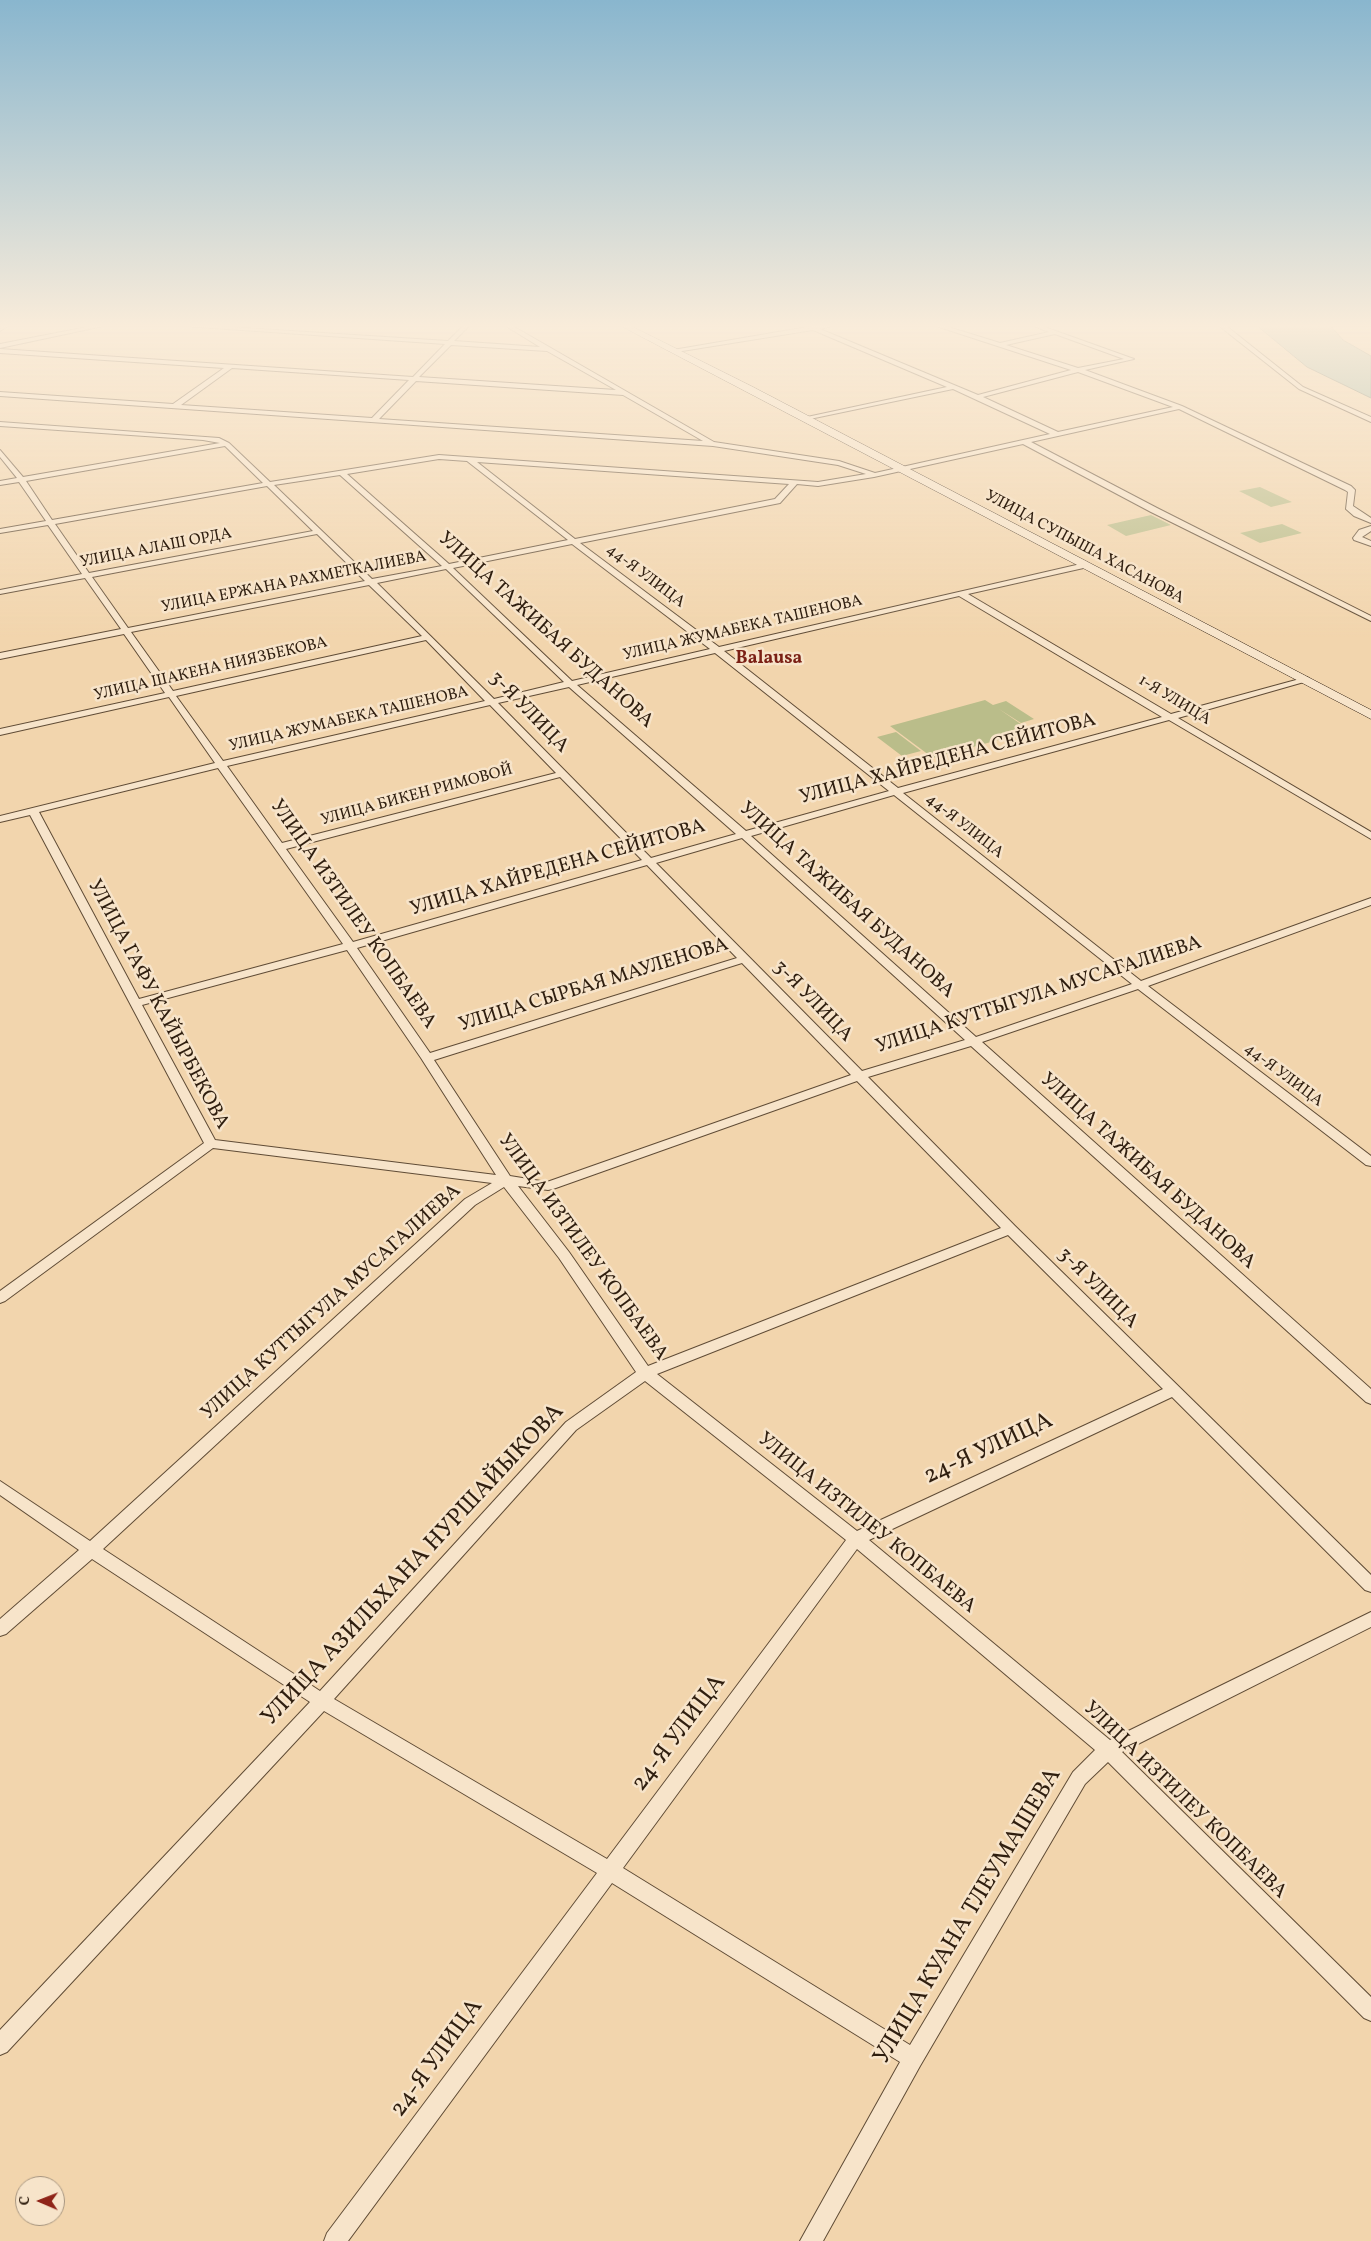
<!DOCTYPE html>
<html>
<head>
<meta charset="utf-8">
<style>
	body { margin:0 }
	#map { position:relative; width:1371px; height:2241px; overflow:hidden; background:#f2d5ad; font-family:Vollkorn,serif }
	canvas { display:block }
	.north { position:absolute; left:15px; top:2176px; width:50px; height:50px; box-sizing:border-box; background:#f7e4ca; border:1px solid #a7957f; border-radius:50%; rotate:271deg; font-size:14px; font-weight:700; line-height:20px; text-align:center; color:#2f1e0f }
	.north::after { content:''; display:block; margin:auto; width:18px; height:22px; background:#8f2418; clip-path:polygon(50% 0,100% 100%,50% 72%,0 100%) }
</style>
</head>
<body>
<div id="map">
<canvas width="1371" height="2241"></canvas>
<div class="north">С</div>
</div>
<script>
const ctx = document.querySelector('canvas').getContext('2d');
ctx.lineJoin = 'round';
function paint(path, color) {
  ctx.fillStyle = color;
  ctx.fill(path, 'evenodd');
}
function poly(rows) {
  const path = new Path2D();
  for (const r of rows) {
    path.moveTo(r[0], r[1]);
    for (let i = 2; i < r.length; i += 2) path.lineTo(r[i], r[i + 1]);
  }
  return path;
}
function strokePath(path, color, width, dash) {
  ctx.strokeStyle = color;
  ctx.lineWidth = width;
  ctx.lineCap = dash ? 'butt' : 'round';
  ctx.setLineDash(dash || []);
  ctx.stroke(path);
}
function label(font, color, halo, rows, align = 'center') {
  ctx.font = font + ' Vollkorn,serif';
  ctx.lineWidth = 5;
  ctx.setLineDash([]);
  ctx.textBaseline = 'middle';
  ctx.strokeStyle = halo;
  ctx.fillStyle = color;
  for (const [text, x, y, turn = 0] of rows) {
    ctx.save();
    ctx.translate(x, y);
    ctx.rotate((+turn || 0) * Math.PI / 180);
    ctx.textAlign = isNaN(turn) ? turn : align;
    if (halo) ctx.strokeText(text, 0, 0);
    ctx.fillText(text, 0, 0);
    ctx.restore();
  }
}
paint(poly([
	[1260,487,1292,502,1271,507,1239,491],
	[1151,515,1171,525,1126,536,1107,525],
	[1282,524,1302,533,1260,543,1240,533],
	[985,700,993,705,1006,701,1034,719,1021,723,999,709,1031,731,933,758,890,726],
	[896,732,921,751,902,756,877,737]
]), '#babd8a');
const water = poly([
	[1256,325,1330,325,1343,340,1371,356,1371,398,1307,367,1256,325]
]);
paint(water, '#9cb9a8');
strokePath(water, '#707b6b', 1);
const street = poly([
	[3,325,10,325,0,331,0,327,3,325],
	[97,325,108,325,0,348,0,344,97,325],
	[169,325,198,325,448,341,464,325,470,325,454,341,540,347,504,325,511,325,714,442,839,461,875,473,1050,434,953,389,805,420,805,418,807,417,947,387,813,330,676,352,673,350,813,326,836,325,820,329,978,395,1071,370,933,325,942,325,1000,343,1049,332,1031,325,1039,325,1134,359,1085,370,1182,406,1351,486,1355,490,1353,506,1371,518,1371,523,1354,516,1346,509,1348,492,1345,490,1179,409,1031,442,1157,508,1371,616,1371,621,1151,512,1023,444,874,477,818,486,797,484,780,503,580,543,719,647,1085,563,1088,563,1088,567,968,594,1171,714,1307,677,1311,680,1178,718,1371,832,1371,839,1169,720,903,793,1141,981,1371,898,1371,905,1148,986,1371,1156,1371,1166,1366,1165,1138,989,982,1042,1371,1389,1371,1404,1366,1402,971,1046,868,1077,1015,1226,1371,1575,1371,1592,1365,1590,1172,1397,869,1540,1110,1740,1371,1612,1371,1627,1122,1752,1371,1997,1371,2021,1364,2018,1108,1762,1085,1784,920,2066,823,2241,800,2241,900,2062,612,1883,348,2241,324,2241,327,2233,597,1873,324,1711,7,2052,0,2055,0,2030,310,1702,92,1559,6,1634,0,1636,0,1619,79,1550,0,1495,0,1481,90,1541,465,1199,492,1183,213,1148,5,1301,0,1303,0,1291,204,1143,30,815,0,822,0,816,215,763,169,697,0,735,0,729,165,693,124,634,0,659,0,653,121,629,85,578,0,594,0,590,82,574,48,525,0,533,0,529,46,521,19,482,0,485,0,481,17,478,0,457,0,450,23,477,220,443,203,440,0,426,0,422,219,438,229,443,270,482,439,455,818,482,866,474,838,465,713,446,0,396,0,392,173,404,224,368,0,353,0,349,413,377,445,344,169,325],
	[1055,334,1124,359,1078,368,1006,345,1055,334],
	[451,345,547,351,616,390,419,377,451,345],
	[232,368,409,380,372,418,181,405,232,368],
	[1078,372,1173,407,1058,432,983,397,1078,372],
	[416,381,623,395,703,441,379,419,416,381],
	[225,446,263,483,52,520,26,481,225,446],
	[439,459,467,461,568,540,449,564,347,474,439,459],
	[477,462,789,484,775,499,575,539,477,462],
	[340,475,442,566,372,579,274,485,340,475],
	[267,486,313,531,89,573,55,524,267,486],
	[317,534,365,581,128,628,92,577,317,534],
	[572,544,710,649,572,681,453,568,572,544],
	[446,569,564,682,494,699,377,583,446,569],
	[369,585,422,636,173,691,131,632,369,585],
	[959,596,1162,717,898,788,724,651,959,596],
	[426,640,485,701,223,761,176,696,426,640],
	[715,653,889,791,746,831,577,685,715,653],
	[569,687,736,834,651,858,498,703,569,687],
	[490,705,556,773,282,843,227,766,490,705],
	[218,768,343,944,139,999,39,812,218,768],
	[560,777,642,860,353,942,286,849,560,777],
	[894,795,1132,984,976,1037,751,836,894,795],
	[742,838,965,1040,862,1071,656,863,742,838],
	[647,865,737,958,430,1053,357,948,647,865],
	[347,950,421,1058,496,1175,215,1140,142,1005,347,950],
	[742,963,851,1075,547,1182,510,1176,434,1060,742,963],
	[857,1081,1001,1228,648,1366,569,1252,518,1186,548,1190,553,1189,857,1081],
	[504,1187,559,1258,636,1372,566,1422,320,1691,103,1549,475,1205,504,1187],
	[1008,1235,1163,1389,857,1531,657,1374,1008,1235],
	[645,1381,846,1540,607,1859,334,1699,576,1430,645,1381],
	[857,1549,1095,1750,1073,1772,910,2045,623,1868,857,1549],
	[1218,325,1225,325,1303,387,1371,417,1371,422,1299,389,1218,325],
	[1371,526,1371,531,1362,537,1371,541,1371,546,1354,540,1353,538,1359,530,1371,526]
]);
const secondary = poly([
	[619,325,629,325,753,387,1371,710,1371,719,619,325]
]);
strokePath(street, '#604c36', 2);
strokePath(secondary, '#2f1e0f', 1);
paint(street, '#f7e4ca');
paint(secondary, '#f7e4ca');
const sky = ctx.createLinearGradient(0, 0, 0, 639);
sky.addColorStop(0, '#89b6ce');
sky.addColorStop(0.51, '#f9ecda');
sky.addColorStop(1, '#f9ecda00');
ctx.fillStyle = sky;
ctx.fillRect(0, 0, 1371, 639);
label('16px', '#2f1e0f', '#f7e4ca', [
	["УЛИЦА СУПЫША ХАСАНОВА",1084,548,28],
	["УЛИЦА АЛАШ ОРДА",156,549,-11],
	["44-Я УЛИЦА",645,577,37],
	["УЛИЦА ЕРЖАНА РАХМЕТКАЛИЕВА",294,583,-11],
	["УЛИЦА ЖУМАБЕКА ТАШЕНОВА",743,629,-13],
	["УЛИЦА ШАКЕНА НИЯЗБЕКОВА",211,670,-13],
	["1-Я УЛИЦА",1174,701,31],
	["УЛИЦА ЖУМАБЕКА ТАШЕНОВА",349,720,-13],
	["УЛИЦА БИКЕН РИМОВОЙ",417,796,-15],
	["44-Я УЛИЦА",964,827,38],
	["44-Я УЛИЦА",1283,1076,37]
]);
label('bold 18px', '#7a1f14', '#f7e4ca', [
	["Balausa",769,660]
]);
label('20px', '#2f1e0f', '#f7e4ca', [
	["УЛИЦА ТАЖИБАЯ БУДАНОВА",545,631,42],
	["3-Я УЛИЦА",528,713,46],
	["УЛИЦА ХАЙРЕДЕНА СЕЙИТОВА",948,760,-15],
	["УЛИЦА ХАЙРЕДЕНА СЕЙИТОВА",558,869,-16],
	["УЛИЦА ТАЖИБАЯ БУДАНОВА",846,901,42],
	["УЛИЦА ИЗТИЛЕУ КОПБАЕВА",352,915,55],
	["УЛИЦА СЫРБАЯ МАУЛЕНОВА",594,986,-17],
	["УЛИЦА КУТТЫГУЛА МУСАГАЛИЕВА",1039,996,-18],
	["3-Я УЛИЦА",812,1002,46],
	["УЛИЦА ГАФУ КАЙЫРБЕКОВА",157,1005,62],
	["УЛИЦА ТАЖИБАЯ БУДАНОВА",1147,1172,42],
	["УЛИЦА ИЗТИЛЕУ КОПБАЕВА",582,1248,54],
	["3-Я УЛИЦА",1097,1289,45],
	["УЛИЦА КУТТЫГУЛА МУСАГАЛИЕВА",332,1303,-42],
	["УЛИЦА ИЗТИЛЕУ КОПБАЕВА",866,1524,39],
	["УЛИЦА ИЗТИЛЕУ КОПБАЕВА",1184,1801,44]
]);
label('24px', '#2f1e0f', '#f7e4ca', [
	["24-Я УЛИЦА",989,1450,-25],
	["УЛИЦА АЗИЛЬХАНА НУРШАЙЫКОВА",414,1566,-47],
	["24-Я УЛИЦА",680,1734,-53],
	["УЛИЦА КУАНА ТЛЕУМАШЕВА",969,1917,-59],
	["24-Я УЛИЦА",438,2059,-54]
]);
</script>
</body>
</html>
